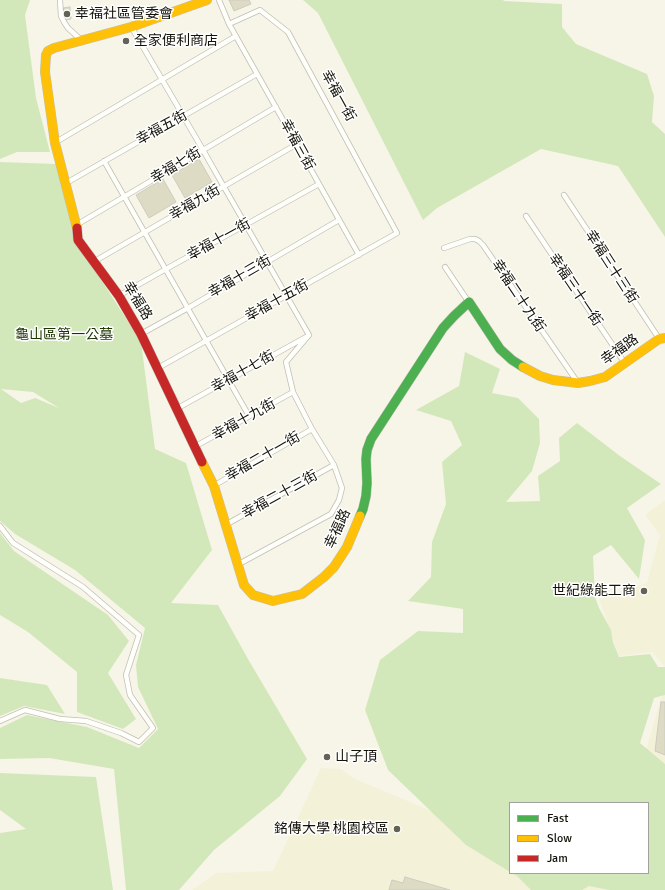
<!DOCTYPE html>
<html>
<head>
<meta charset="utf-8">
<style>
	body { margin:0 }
	#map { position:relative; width:665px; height:890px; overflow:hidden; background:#f7f5e7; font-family:Signika,sans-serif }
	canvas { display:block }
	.legend { position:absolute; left:509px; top:802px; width:140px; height:72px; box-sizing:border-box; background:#fff; border:1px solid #a1a19d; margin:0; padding:5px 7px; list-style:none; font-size:12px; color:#14130a }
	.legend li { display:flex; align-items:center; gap:8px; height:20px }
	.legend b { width:20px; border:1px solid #a1a19d }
</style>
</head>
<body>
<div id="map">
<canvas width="665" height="890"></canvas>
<ul class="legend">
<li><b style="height:5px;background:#4caf50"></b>Fast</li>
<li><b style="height:5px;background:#ffc107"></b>Slow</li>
<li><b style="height:5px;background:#c62828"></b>Jam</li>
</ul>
</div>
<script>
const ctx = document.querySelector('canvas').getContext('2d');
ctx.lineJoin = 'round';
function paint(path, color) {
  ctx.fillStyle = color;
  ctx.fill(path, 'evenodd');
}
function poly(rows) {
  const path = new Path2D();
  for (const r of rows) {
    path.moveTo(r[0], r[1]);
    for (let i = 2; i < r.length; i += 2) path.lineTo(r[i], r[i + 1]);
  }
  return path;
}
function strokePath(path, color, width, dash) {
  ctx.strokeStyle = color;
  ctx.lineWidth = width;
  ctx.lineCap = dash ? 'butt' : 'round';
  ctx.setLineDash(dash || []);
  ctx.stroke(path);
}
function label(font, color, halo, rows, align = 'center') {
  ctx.font = font + ' Signika,"Noto Sans TC",sans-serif';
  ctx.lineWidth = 3;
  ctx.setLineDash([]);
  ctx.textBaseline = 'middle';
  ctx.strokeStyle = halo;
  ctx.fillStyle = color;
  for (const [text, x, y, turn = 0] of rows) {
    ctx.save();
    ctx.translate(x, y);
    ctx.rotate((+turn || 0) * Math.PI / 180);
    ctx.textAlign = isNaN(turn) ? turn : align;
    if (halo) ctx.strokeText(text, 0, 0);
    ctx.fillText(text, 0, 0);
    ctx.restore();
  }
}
paint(poly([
	[665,500,665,667,652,652,619,656,599,599,647,583,660,535,645,515],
	[665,692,665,811,633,796,661,698],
	[321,768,341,769,353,778,429,810,493,828,510,829,510,873,648,873,665,890,192,890,216,873,273,871]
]), '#f4f1d9');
paint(poly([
	[0,0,30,0,25,15,36,98,50,152,17,152,0,159],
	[303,0,503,0,504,1,562,4,562,27,576,44,647,74,654,96,652,122,665,134,665,237,618,166,541,149,437,208,423,220,318,13],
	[0,162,57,164,91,264,141,342,155,449,186,463,212,550,171,603,218,605,248,659,307,759,280,796,214,850,179,890,126,890,114,769,49,758,0,759,0,728,27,715,87,727,139,748,158,729,138,687,136,665,145,628,75,570,15,534,0,521],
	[1,389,33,392,59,408,35,398,21,403],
	[465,352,500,369,492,393,518,398,539,419,540,443,532,471,506,502,540,501,538,476,560,461,559,438,577,423,620,456,661,484,627,508,645,540,639,579,611,545,593,556,595,597,599,608,611,630,613,642,619,657,650,654,658,667,665,667,665,695,654,698,640,743,665,764,665,890,609,890,589,886,582,890,531,890,517,876,511,873,648,873,648,803,510,803,510,872,466,845,388,770,365,710,380,660,418,631,463,633,463,609,408,601,431,577,432,542,446,504,442,462,462,445,451,421,416,410,459,386],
	[0,533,14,551,108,615,129,641,108,673,136,719,123,729,77,712,77,672,28,632,0,615],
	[0,678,47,685,65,714,24,706,0,716],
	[0,773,96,777,113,890,0,890,0,833,26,829,0,810]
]), '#d3e8ba');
const building = poly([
	[229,0,249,0,251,4,234,11,229,0],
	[70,7,71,19,64,20,63,8,70,7],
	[199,159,212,182,185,198,172,175,199,159],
	[163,179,176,202,149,218,136,195,163,179],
	[661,702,665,702,665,755,655,751,661,702],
	[405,877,450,890,389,890,392,880,403,883,405,877]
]);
paint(building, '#dedbc4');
strokePath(building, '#cdcbc0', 1);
const lane = poly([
	[60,0,61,16,64,22,68,28,80,39],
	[219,0,229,24,359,255],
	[132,28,203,150,224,187,309,335],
	[56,142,236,36],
	[104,161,249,416],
	[68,182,257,74],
	[564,195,658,337],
	[526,216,624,362],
	[78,224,276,107],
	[444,248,470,239,475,239,479,241,483,245,576,380],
	[95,261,297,144],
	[445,267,468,301],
	[120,295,166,269,319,184],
	[141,334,188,308,339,220],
	[158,368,397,233,288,32,260,10,229,24],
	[178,408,306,337],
	[196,446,293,392],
	[215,485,312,429],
	[227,524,334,465],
	[0,526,13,543,83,587,139,635,126,675,130,695,153,728,139,742,121,733,86,721,60,719,25,710,0,721],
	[239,564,331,514,339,500,342,488,334,465,312,429,293,392,286,362,309,335]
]);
const fast = poly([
	[360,516,363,509,366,496,367,483,366,459,367,450,371,439,443,328,454,316,469,302,500,349,512,360,523,367]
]);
const slow = poly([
	[77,228,55,143,45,72,46,55,48,51,54,48,131,27,207,0],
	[523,367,540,376,553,380,578,383,590,381,605,377,659,339,665,338],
	[202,462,214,486,244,585,253,595,273,601,302,594,324,577,334,567,347,547,360,516]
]);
const jam = poly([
	[77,228,78,240,119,296,141,334,202,462]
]);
strokePath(lane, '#c1bfb4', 6);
strokePath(fast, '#c1bfb4', 10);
strokePath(slow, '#c1bfb4', 10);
strokePath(jam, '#c1bfb4', 10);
strokePath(lane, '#fefefb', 4.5);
strokePath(fast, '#4caf50', 9);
strokePath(slow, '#ffc107', 9);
strokePath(jam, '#c62828', 9);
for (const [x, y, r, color] of [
	[67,14,4,"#636257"],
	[126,41,4,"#636257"],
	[644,591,4,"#636257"],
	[327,757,4,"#636257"],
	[397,829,4,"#636257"]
]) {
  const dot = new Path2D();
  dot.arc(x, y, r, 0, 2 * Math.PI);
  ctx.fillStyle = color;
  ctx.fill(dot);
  strokePath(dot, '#fff', 1.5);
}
label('14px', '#14130a', '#fff', [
	["幸福社區管委會",75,14],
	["全家便利商店",134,41],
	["世紀綠能工商",636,591,"right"],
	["山子頂",335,757],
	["銘傳大學 桃園校區",389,829,"right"]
], 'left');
label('14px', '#14130a', '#fff', [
	["幸福一街",338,96,61],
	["幸福五街",162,128,-29],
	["幸福三街",297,145,61],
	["幸福七街",176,166,-31],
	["幸福九街",195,203,-30],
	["幸福十一街",219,240,-29],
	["幸福三十三街",611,267,57],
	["幸福十三街",240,277,-30],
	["幸福三十一街",575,290,56],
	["幸福二十九街",518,296,56],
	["幸福路",137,301,59],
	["幸福十五街",277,301,-29],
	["幸福路",620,350,-35],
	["幸福十七街",243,372,-29],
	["幸福十九街",244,420,-29],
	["幸福二十一街",263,457,-30],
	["幸福二十三街",280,495,-29],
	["幸福路",338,529,-65]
]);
label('14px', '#1c3401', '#fff', [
	["龜山區第一公墓",64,335]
]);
</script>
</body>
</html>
